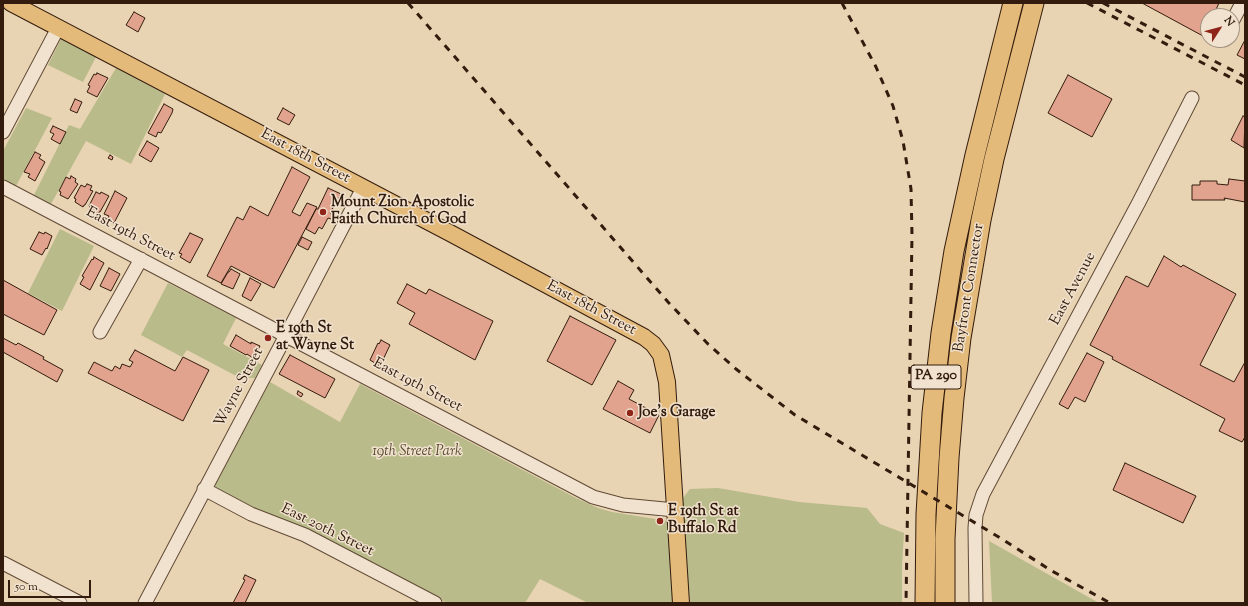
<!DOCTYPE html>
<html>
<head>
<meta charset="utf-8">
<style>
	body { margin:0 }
	#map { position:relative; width:1248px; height:606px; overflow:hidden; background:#e8d3b3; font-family:"Sorts Mill Goudy",serif }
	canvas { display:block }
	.frame { position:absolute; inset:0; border:4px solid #331c0d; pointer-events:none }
	.north { position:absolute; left:1200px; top:8px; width:40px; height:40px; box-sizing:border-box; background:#f0e2ce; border:1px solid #a49381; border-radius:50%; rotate:54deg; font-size:11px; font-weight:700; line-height:16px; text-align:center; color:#331c0d }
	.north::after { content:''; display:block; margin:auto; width:14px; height:18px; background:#8f2418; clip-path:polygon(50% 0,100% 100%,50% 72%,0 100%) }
	.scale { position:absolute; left:8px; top:580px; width:83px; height:18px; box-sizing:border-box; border:2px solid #331c0d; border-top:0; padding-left:5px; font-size:12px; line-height:14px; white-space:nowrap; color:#331c0d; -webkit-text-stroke:3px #f0e2ce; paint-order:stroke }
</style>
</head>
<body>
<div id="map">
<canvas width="1248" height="606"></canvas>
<div class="frame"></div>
<div class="north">N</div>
<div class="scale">50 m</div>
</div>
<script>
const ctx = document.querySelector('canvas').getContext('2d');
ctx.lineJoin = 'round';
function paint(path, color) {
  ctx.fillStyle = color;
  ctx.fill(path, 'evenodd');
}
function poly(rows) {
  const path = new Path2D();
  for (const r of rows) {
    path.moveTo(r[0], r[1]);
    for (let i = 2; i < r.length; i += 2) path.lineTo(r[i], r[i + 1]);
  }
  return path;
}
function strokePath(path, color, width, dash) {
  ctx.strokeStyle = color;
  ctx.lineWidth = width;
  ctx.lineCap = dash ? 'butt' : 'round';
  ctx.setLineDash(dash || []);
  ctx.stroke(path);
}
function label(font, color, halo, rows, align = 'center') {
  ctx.font = font + ' "Sorts Mill Goudy",serif';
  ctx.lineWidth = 3;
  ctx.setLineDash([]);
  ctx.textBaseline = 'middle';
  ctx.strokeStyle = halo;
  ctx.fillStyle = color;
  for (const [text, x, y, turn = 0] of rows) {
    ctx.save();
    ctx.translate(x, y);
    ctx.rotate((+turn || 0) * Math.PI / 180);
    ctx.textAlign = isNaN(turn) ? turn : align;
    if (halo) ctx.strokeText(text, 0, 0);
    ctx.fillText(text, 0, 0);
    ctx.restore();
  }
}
paint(poly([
	[61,39,96,57,83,82,48,65],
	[116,68,165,94,131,164,86,141,51,204,34,195,69,125,80,129],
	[26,108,52,118,16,186,3,179,3,151],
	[60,229,94,246,62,311,28,293],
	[168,283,236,318,223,344,262,365,255,378,240,378,187,350,182,357,141,335],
	[270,382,340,422,360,384,576,498,598,508,612,512,655,519,663,518,669,524,673,603,588,603,540,579,525,603,447,603,322,536,293,524,262,513,217,490,215,485],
	[718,488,799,502,867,508,880,524,904,533,902,566,902,603,689,603,683,498,690,489],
	[989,541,1099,603,992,603]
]), '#b9bb8a');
const building = poly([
	[1142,3,1219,3,1213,16,1208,16,1208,25,1203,36,1142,3],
	[134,12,145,18,138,32,126,25,134,12],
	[1245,40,1245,59,1237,55,1245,40],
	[97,73,108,78,97,97,87,92,90,86,88,85,94,74,96,75,97,73],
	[1068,75,1112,99,1092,137,1048,113,1068,75],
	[75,99,82,102,77,113,70,110,75,99],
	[164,104,173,109,172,113,161,133,158,132,156,137,148,133,164,104],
	[283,108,295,115,289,125,277,119,283,108],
	[1243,116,1245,117,1244,148,1231,140,1243,116],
	[53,126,66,132,60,144,51,139,54,134,50,132,53,126],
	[147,141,159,148,151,162,139,155,147,141],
	[35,152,41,155,39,158,45,162,35,181,28,177,30,174,24,172,35,152],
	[110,155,113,157,112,160,108,158,110,155],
	[292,167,310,177,292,212,300,216,307,203,317,207,274,288,231,266,221,283,207,276,237,217,243,220,250,206,268,216,292,167],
	[71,176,76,179,75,182,78,184,68,199,60,195,61,192,59,191,66,177,70,179,71,176],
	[1229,179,1245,181,1245,202,1224,198,1225,200,1192,200,1192,185,1200,185,1200,181,1217,181,1217,184,1228,185,1229,179],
	[87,184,92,186,90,190,93,191,85,205,84,205,83,207,75,202,76,199,74,198,81,185,85,187,87,184],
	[328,188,341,194,330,213,334,214,331,219,328,218,322,229,319,227,315,234,306,229,316,209,318,209,328,188],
	[115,191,127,198,114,223,107,219,109,216,104,214,115,191],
	[96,192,100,194,101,192,109,196,100,212,99,212,98,214,89,210,90,207,89,206,96,192],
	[39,232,44,234,45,232,52,236,47,249,46,248,42,255,30,249,39,232],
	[190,233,203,239,190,263,180,257,182,254,179,253,190,233],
	[302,237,312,242,308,250,298,245,302,237],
	[1164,256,1181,267,1183,265,1236,294,1200,365,1234,382,1245,362,1245,437,1242,442,1219,431,1225,419,1112,359,1113,357,1090,345,1126,276,1148,287,1164,256],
	[94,257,104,263,90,290,80,284,84,277,82,276,92,259,93,260,94,257],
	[109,268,120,274,111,291,100,286,109,268],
	[231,269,240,274,233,289,221,284,228,272,229,272,231,269],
	[250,278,261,284,251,301,242,296,250,278],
	[3,280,57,310,44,335,3,314,3,280],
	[407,284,426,294,429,289,493,321,475,360,409,324,415,313,397,303,407,284],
	[570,316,616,340,592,385,547,361,570,316],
	[236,335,251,344,251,342,260,346,253,358,247,354,246,355,230,346,236,335],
	[3,338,16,345,18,343,44,357,43,359,63,370,57,382,3,352,3,338],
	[381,340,390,345,380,366,370,360,378,343,379,344,381,340],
	[135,350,175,371,183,357,209,370,183,421,88,373,94,362,112,371,115,366,120,369,122,364,130,367,133,362,129,360,135,350],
	[1087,353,1104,362,1085,402,1075,397,1068,409,1059,404,1087,353],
	[290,355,335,379,325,398,279,374,290,355],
	[618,381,634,390,629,399,659,415,650,433,603,409,618,381],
	[298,391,303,394,301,397,297,394,298,391],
	[1125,463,1196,496,1183,523,1113,490,1125,463],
	[245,575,256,580,245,603,233,603,245,580,243,579,245,575]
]);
paint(building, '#e1a28e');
strokePath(building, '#331c0d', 1);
const minor = poly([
	[1232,22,1242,3],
	[3,132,58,28],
	[3,187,593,497,623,505,675,510],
	[100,332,141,259],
	[204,489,251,514,305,535,435,603],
	[3,563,80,603],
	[145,603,291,326,363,188],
	[976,603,975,528,976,515,983,494,1139,202,1192,98]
]);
const major = poly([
	[11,3,450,233,644,337,653,344,661,355,667,382,681,603]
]);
const highway = poly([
	[925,603,926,514,932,413,941,333,954,251,975,155,1013,3],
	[945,603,945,539,949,458,954,398,961,338,981,220,994,159,1034,3]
]);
strokePath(minor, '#604a36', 15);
strokePath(major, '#331c0d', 18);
strokePath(highway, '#331c0d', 21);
strokePath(minor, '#f0e2ce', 13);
strokePath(major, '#e4ba7a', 16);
strokePath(highway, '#e4ba7a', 19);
strokePath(poly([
	[408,3,668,302,708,344,736,369,795,415,997,536,1052,571,1110,603],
	[842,3,876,67,893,106,903,141,911,189,912,235,906,603],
	[1087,3,1245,85],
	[1103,3,1245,77]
]), '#331c0d', 3, [7, 7]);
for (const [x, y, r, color] of [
	[323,212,4,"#8f2418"],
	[268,338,4,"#8f2418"],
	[630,413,4,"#8f2418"],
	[660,521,4,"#8f2418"]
]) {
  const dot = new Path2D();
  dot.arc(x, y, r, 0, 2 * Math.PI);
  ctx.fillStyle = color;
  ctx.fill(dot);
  strokePath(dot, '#f0e2ce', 1.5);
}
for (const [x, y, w] of [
	[936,377,50]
]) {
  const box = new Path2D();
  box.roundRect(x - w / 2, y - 12, w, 24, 3);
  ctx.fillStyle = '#f0e2ce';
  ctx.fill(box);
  strokePath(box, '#331c0d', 1);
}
label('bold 14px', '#331c0d', null, [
	["PA 290",936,377]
]);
label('15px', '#331c0d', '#f0e2ce', [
	["East 18th Street",305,157,28],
	["East 19th Street",130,235,28],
	["Bayfront Connector",970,288,-81],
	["East Avenue",1074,289,-62],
	["East 18th Street",591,309,28],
	["East 19th Street",417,386,28],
	["Wayne Street",240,388,-62],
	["East 20th Street",327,531,26]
]);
label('bold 15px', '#331c0d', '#f0e2ce', [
	["Mount Zion Apostolic",331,203],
	["Faith Church of God",331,220],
	["E 19th St",276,329],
	["at Wayne St",276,346],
	["Joe's Garage",638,413],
	["E 19th St at",668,512],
	["Buffalo Rd",668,529]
], 'left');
label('italic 15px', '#5b4c32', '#f0e2ce', [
	["19th Street Park",417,452]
]);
</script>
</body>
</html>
